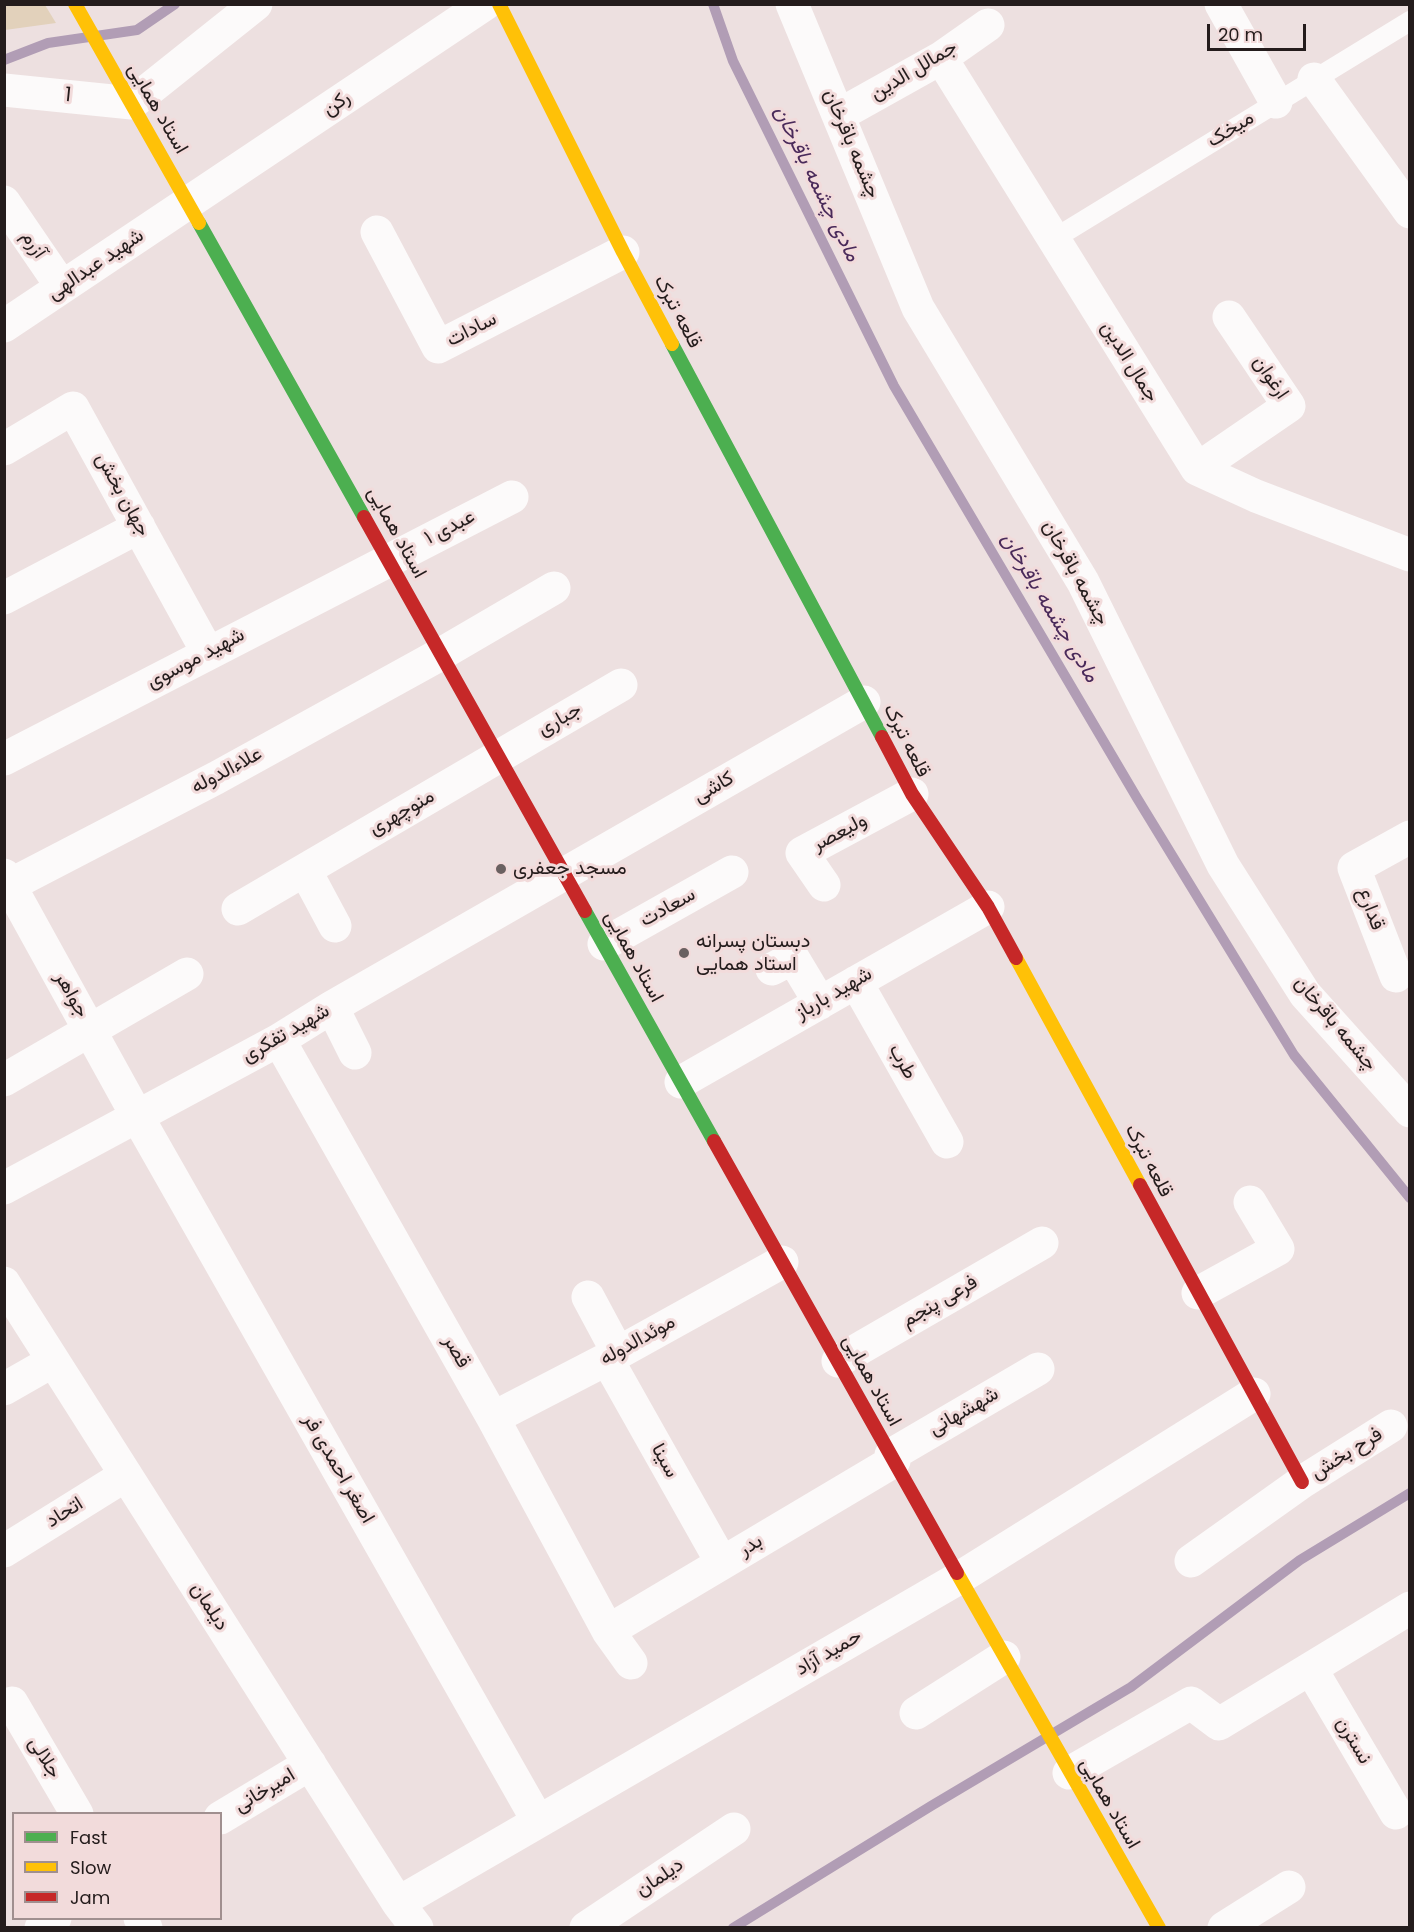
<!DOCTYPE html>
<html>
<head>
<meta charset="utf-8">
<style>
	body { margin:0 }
	#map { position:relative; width:1414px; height:1932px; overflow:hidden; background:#ede0e0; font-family:Poppins,sans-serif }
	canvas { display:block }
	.frame { position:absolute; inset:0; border:6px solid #241c1c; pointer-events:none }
	.legend { position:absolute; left:12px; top:1812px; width:210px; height:108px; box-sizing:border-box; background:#f2dbdb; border:2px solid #a08f8f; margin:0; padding:8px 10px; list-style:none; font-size:18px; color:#241c1c }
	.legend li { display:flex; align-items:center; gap:12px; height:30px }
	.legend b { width:30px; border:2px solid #a08f8f }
	.scale { position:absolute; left:1207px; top:24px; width:99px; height:27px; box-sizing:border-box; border:3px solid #241c1c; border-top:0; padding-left:8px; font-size:18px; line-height:21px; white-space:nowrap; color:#241c1c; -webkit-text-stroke:4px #f2dbdb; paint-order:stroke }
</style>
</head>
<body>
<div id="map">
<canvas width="1414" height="1932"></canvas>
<div class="frame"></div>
<ul class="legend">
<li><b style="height:8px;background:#4caf50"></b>Fast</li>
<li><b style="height:8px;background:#ffc107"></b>Slow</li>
<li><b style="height:8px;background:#c62828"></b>Jam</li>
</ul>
<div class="scale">20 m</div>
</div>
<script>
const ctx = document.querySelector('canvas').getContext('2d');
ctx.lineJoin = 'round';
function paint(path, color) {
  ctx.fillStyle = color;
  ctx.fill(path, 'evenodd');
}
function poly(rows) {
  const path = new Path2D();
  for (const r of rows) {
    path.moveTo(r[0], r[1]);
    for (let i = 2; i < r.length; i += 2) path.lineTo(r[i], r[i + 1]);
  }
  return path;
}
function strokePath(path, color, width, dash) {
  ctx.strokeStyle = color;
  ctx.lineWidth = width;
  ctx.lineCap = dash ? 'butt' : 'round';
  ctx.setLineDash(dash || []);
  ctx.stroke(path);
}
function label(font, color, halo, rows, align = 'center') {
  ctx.font = font + ' Poppins,Vazirmatn,sans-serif';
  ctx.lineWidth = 6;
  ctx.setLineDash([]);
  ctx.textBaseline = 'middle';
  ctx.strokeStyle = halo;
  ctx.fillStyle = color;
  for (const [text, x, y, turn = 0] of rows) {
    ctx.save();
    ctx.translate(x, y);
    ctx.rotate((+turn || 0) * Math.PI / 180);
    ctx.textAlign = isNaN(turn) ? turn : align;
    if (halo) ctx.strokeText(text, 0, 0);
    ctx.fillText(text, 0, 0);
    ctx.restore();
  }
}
paint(poly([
	[4,5,45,5,56,23,5,30]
]), '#e2d1bb');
strokePath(poly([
	[713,4,733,61,894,386,1137,798,1294,1055,1410,1198],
	[4,60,48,43,137,30,175,4],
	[733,1928,931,1806,1131,1687,1300,1560,1410,1493]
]), '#b19db5', 10);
strokePath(poly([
	[1052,240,1410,21]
]), '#fcfafa', 20);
strokePath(poly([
	[792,4,918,308,1083,582,1223,865,1305,994,1410,1111],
	[1221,4,1276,102],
	[941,58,1197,469,1256,496,1410,555],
	[1314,79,1410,212],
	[4,90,132,103,256,4],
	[839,115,941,58,988,25],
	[4,202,62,287],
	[377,232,438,347,623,252],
	[4,326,485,4],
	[4,449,73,408,208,653],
	[1197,469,1289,406,1229,317],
	[4,598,139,527],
	[4,759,512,497],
	[305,870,335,926],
	[4,875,137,1116,538,1821],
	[10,885,216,778,441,654,554,588],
	[824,885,802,853,912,794],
	[238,909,621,685],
	[604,944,732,872],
	[772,969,793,958,820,1003],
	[1396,976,1354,868,1410,837],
	[856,982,947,1142],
	[332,1007,355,1053],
	[279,1040,493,1418,608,1631,631,1663],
	[4,1080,187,974],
	[681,1082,988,907],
	[4,1188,279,1040,332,1007,864,702],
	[4,1283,398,1903,417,1928],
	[1198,1293,1278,1249,1250,1202],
	[588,1297,618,1353],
	[607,1359,722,1563],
	[838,1361,1042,1243],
	[4,1389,53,1361],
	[493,1418,607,1359,782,1262],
	[891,1455,1038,1369],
	[4,1551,126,1475],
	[1191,1561,1302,1482,1391,1426],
	[608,1631,894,1461],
	[1311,1669,1396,1813],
	[12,1703,77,1814],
	[916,1713,1004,1657],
	[1069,1773,1191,1703,1219,1724,1410,1608],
	[220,1818,310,1764],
	[398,1903,959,1578,1254,1394],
	[140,1918,146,1928],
	[41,1928,55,1918],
	[586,1928,734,1829],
	[1224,1928,1289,1887]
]), '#fcfafa', 33);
strokePath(poly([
	[199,223,364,517],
	[672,344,882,737],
	[585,911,714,1141]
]), '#4caf50', 14);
strokePath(poly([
	[75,4,199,223],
	[499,4,623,252,672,344],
	[1016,958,1140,1185],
	[957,1573,1159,1928]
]), '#ffc107', 14);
strokePath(poly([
	[364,517,585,911],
	[882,737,912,794,988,907,1016,958],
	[714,1141,957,1573],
	[1140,1185,1302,1482]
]), '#c62828', 14);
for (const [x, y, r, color] of [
	[501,869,6,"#6a6161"],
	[684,953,6,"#6a6161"]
]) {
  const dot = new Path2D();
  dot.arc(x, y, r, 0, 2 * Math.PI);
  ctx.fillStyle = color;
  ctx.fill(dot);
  strokePath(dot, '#f2dbdb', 2);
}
label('20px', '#241c1c', '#f2dbdb', [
	["جمالل الدین",914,71,-31],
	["1",68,96,6],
	["رکن",337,104,-34],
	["استاد همایی",157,109,60],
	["میخک",1231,130,-32],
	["چشمه باقرخان",851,144,67],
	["آزرم",33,245,56],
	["شهید عبدالهی",96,265,-34],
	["قلعه تبرک",677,312,62],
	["سادات",472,330,-27],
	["جمال الدین",1129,362,58],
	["ارغوان",1270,378,56],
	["جهان بخش",122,495,61],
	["عبدی ۱",450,528,-27],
	["استاد همایی",396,533,61],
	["چشمه باقرخان",1075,573,61],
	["شهید موسوی",196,659,-28],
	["جباری",560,720,-30],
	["قلعه تبرک",906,741,63],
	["علاءالدوله",227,771,-28],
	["کاشی",714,788,-30],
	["منوچهری",402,813,-30],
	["ولیعصر",840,833,-28],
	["سعادت",668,908,-29],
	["قدارع",1370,909,69],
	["استاد همایی",633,957,61],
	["شهید بارباز",834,994,-30],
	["جواهر",71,995,61],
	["چشمه باقرخان",1335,1024,50],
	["شهید تفکری",286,1034,-30],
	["طرب",902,1062,61],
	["قلعه تبرک",1148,1161,62],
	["فرعی پنجم",940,1302,-30],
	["موئدالدوله",638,1341,-29],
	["قصر",456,1352,60],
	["استاد همایی",871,1381,61],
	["شهشهانی",964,1412,-30],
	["فرح بخش",1347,1454,-32],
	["سینا",664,1461,61],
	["اصغر احمدی فر",338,1469,60],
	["اتحاد",65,1513,-32],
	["بدر",751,1546,-31],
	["دیلمان",209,1607,57],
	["حمید آزاد",829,1653,-30],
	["نسترن",1353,1741,59],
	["جلالی",44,1758,59],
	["امیرخانی",265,1791,-31],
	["استاد همایی",1109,1804,60],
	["دیلمان",660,1878,-34]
]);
label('20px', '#241c1c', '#f2dbdb', [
	["مسجد جعفری",513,869],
	["دبستان پسرانه",696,942],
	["استاد همایی",696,965]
], 'left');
label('italic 21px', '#4a2a5a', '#f2dbdb', [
	["مادی چشمه باقرخان",816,184,64],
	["مادی چشمه باقرخان",1049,608,59]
]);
</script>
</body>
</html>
